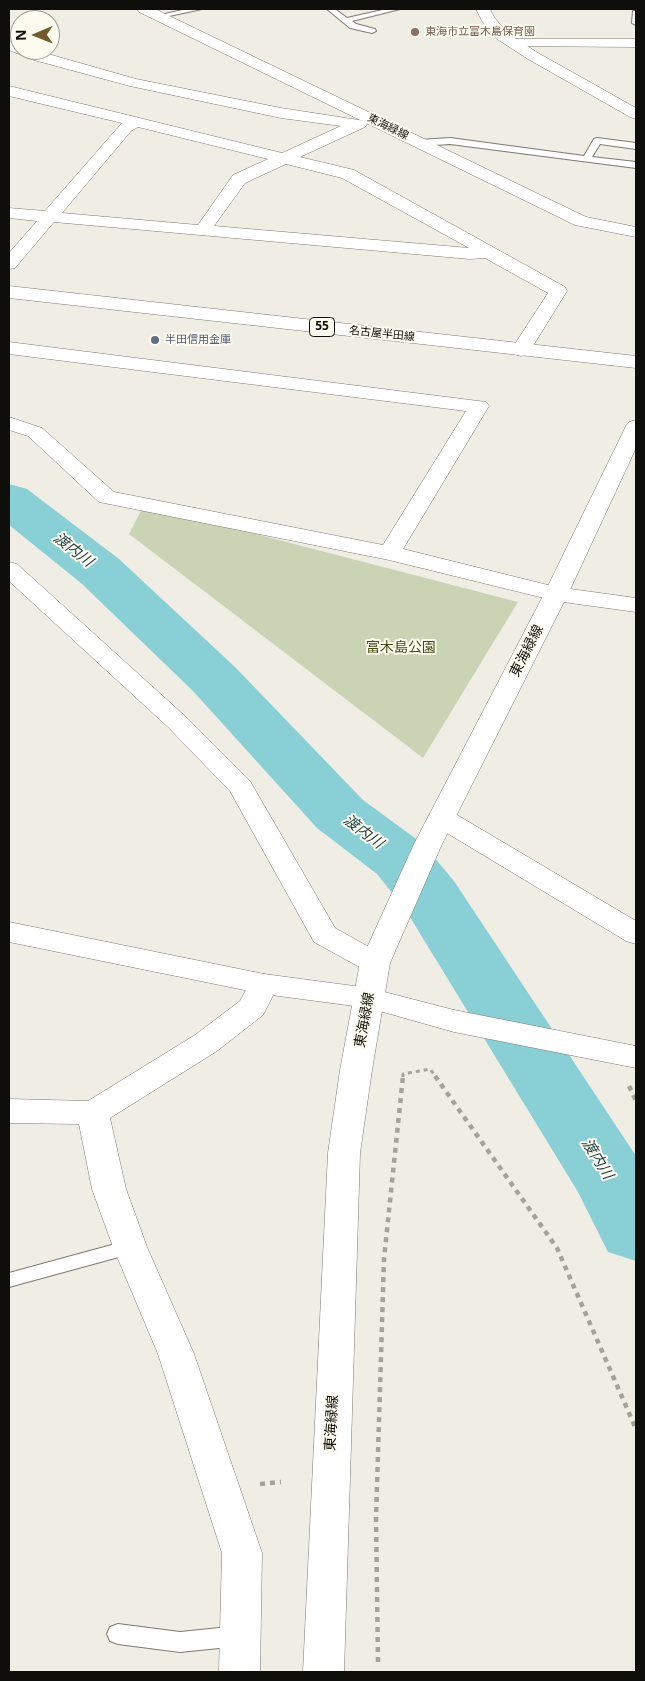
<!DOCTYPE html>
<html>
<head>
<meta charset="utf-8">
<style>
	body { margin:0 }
	#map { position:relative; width:645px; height:1681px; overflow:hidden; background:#f0eee4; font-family:"Open Sans",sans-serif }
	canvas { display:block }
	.frame { position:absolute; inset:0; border:10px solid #0e0e0a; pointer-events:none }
	.north { position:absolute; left:10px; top:10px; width:50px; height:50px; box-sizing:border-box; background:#fefbf1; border:1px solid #9e9c95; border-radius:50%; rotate:269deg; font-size:14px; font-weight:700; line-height:20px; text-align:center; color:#0e0e0a }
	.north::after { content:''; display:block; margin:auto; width:18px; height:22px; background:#735b2b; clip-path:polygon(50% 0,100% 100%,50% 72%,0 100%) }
</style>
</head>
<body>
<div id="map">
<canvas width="645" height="1681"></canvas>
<div class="frame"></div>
<div class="north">N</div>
</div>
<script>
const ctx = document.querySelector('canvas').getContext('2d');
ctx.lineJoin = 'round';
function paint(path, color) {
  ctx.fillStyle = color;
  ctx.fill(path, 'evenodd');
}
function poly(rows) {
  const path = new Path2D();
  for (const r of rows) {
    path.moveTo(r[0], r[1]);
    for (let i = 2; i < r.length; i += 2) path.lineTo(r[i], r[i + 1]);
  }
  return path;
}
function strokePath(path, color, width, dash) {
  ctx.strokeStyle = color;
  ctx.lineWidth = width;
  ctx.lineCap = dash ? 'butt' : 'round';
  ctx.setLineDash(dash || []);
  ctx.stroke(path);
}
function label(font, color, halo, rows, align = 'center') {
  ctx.font = font + ' "Open Sans","Noto Sans JP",sans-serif';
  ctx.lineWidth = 4;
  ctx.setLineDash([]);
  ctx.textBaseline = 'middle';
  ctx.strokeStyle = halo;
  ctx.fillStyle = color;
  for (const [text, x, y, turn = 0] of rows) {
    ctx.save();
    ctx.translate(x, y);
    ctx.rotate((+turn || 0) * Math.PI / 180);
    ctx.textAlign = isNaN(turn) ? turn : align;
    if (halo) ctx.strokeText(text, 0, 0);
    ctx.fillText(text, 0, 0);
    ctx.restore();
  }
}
paint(poly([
	[144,505,518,602,423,758,129,534]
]), '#cad4b4');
paint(poly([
	[9,484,27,489,119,559,235,667,363,800,423,844,454,881,636,1156,636,1261,608,1252,578,1192,405,909,377,874,317,828,193,691,81,583,9,525,9,484]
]), '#88d0d5');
const service = poly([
	[187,9,202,9,160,18,156,16,187,9],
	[327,9,335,9,347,18,387,9,400,9,352,21,356,24,375,29,376,31,372,33,350,28,327,9],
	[633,11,636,11,636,25,632,23,633,11],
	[450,138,584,156,594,139,597,138,636,143,636,149,600,144,592,157,636,162,636,168,450,144,419,146,415,143,419,140,450,138],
	[130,1240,137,1242,139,1247,137,1252,9,1287,9,1273,130,1240],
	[118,1624,180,1632,239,1626,247,1629,250,1636,247,1643,239,1646,180,1652,118,1644,110,1641,107,1634,110,1627,118,1624]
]);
const minor = poly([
	[513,39,636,39,636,47,508,46,506,43,508,40,513,39],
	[9,41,20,44,20,50,34,50,136,79,281,108,365,121,367,124,365,127,300,157,354,170,565,287,567,291,528,354,521,356,514,354,511,350,548,293,485,258,470,259,54,222,15,268,9,269,9,253,37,221,9,218,9,208,45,211,122,123,9,96,9,86,282,153,341,126,281,118,130,86,34,60,9,50,9,41],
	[138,127,268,159,233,175,198,225,62,213,131,131,138,127],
	[286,164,342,178,469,248,214,226,245,183,286,164],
	[9,342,486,402,489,406,403,549,556,587,636,598,636,612,556,601,389,560,99,502,28,436,9,430,9,417,42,428,114,492,383,545,466,411,9,354,9,342],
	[9,562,17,564,186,717,250,781,335,928,385,956,390,963,385,970,375,973,365,970,314,942,230,791,168,727,9,581,9,562],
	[442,810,452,812,636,921,636,944,626,941,432,824,428,818,432,812,442,810],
	[264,974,275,977,279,984,263,1015,217,1051,110,1118,126,1189,147,1247,194,1354,262,1553,260,1672,219,1672,222,1553,158,1354,113,1247,92,1189,79,1124,9,1123,9,1099,88,1101,195,1035,240,1001,253,977,264,974]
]);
const tertiary = poly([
	[476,9,490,9,494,17,507,33,538,53,636,108,636,119,630,117,528,59,497,39,482,21,476,9],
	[9,922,264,974,369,988,454,1010,636,1046,636,1068,454,1032,369,1008,264,994,9,942,9,922]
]);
const secondary = poly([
	[137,9,155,9,586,217,636,227,636,237,575,225,139,12,137,9],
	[636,420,636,448,568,594,442,844,390,963,372,1070,360,1153,344,1672,303,1672,328,1153,340,1070,360,963,414,844,544,594,626,426,629,422,636,420]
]);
const primary = poly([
	[9,286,636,356,636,368,9,298,9,286]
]);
strokePath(service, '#7c7a71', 2);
strokePath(minor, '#7c7a71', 1);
strokePath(tertiary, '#7c7a71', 1);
strokePath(secondary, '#7c7a71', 1);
strokePath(primary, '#7c7a71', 1);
strokePath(poly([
	[403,1077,403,1074,430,1069,436,1077]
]), '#a4a39b', 3, [4, 4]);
strokePath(poly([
	[435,1076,557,1248,636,1429],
	[629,1086,636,1101],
	[260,1484,281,1482],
	[378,1662,376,1518,384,1259,403,1076]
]), '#a4a39b', 4.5, [5, 5]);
paint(service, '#fff');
paint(minor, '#fff');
paint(tertiary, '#fff');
paint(secondary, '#fff');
paint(primary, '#fff');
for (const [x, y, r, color] of [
	[415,32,5,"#8d6e63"],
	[155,340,5,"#5c6f8a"]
]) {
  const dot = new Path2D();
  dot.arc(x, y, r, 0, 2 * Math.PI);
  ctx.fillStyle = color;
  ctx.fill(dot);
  strokePath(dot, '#fefbf1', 2);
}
label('11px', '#785e54', '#fefbf1', [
	["東海市立富木島保育園",425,32]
], 'left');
label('11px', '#0e0e0a', '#fefbf1', [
	["東海緑線",388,127,26],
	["名古屋半田線",382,334,6]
]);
label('11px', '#4e5e75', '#fefbf1', [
	["半田信用金庫",165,340]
], 'left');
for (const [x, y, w] of [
	[322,327,25]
]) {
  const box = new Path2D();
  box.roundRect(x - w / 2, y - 9.5, w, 19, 4);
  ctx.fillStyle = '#fefbf1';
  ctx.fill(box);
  strokePath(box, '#0e0e0a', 1);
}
label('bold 12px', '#0e0e0a', null, [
	["55",322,327]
]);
label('14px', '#404d12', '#fefbf1', [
	["富木島公園",401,648]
]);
label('14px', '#0e0e0a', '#fefbf1', [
	["東海緑線",527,651,-63],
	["東海緑線",365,1020,-80],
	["東海緑線",332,1423,-87]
]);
label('italic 15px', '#183c3e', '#fefbf1', [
	["渡内川",73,550,38],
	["渡内川",363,832,37],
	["渡内川",597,1159,58]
]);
</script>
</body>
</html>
